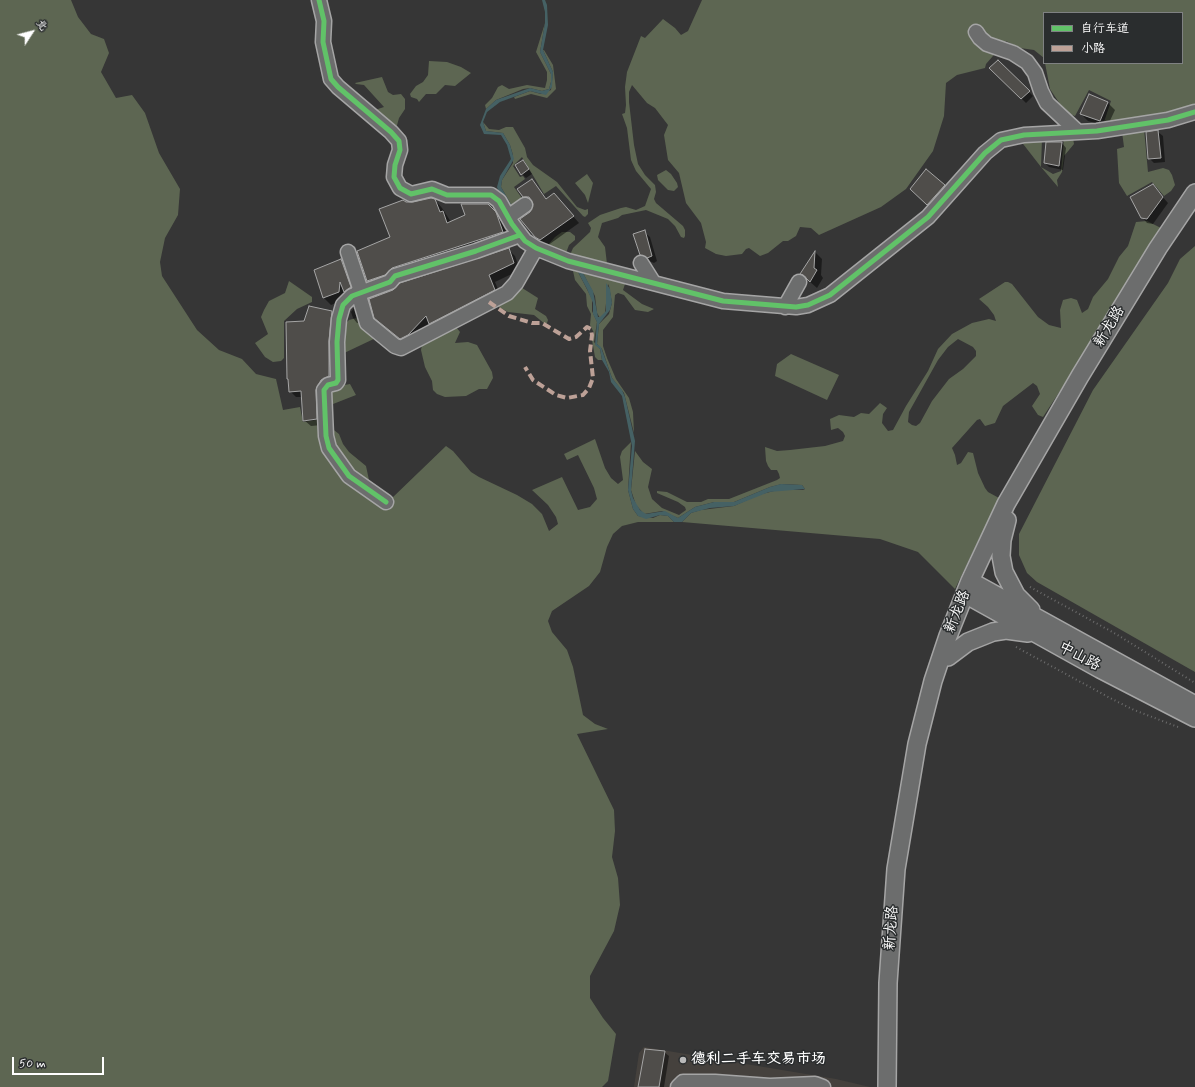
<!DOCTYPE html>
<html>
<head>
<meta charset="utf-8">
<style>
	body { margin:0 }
	#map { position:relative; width:1195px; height:1087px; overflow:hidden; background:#363636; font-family:Mynerve,"LXGW WenKai TC",sans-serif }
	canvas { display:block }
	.legend { position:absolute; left:1043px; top:12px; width:140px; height:52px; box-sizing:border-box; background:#2a2d2e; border:1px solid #7f8182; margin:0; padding:5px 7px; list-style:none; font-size:12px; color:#fff }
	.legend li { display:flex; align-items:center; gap:8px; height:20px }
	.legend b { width:20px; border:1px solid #7f8182 }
	.north { position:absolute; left:12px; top:12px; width:40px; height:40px; -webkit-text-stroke:3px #2a2d2e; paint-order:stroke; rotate:54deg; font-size:11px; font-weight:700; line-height:16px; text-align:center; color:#fff }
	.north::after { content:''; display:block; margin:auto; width:14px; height:18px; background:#fff; clip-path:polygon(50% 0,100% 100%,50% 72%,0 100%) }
	.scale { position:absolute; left:12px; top:1057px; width:92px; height:18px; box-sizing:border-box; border:2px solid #fff; border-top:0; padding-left:5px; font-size:12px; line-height:14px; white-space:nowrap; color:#fff; -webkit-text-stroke:3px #2a2d2e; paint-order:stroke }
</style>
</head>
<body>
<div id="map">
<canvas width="1195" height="1087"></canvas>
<ul class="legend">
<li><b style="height:5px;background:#61c268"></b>自行车道</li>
<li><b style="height:5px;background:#bda197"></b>小路</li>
</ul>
<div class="north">北</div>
<div class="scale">50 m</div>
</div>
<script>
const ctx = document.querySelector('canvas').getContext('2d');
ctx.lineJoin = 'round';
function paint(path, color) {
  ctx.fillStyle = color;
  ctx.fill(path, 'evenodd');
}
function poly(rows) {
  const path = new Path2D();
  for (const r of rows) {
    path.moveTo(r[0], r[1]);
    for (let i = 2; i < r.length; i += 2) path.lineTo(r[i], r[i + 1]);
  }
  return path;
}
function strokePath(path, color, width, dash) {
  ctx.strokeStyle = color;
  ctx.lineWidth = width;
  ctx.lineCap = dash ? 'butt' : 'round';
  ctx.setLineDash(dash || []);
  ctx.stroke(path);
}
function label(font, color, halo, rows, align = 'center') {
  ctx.font = font + ' Mynerve,"LXGW WenKai TC",sans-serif';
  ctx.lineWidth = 3;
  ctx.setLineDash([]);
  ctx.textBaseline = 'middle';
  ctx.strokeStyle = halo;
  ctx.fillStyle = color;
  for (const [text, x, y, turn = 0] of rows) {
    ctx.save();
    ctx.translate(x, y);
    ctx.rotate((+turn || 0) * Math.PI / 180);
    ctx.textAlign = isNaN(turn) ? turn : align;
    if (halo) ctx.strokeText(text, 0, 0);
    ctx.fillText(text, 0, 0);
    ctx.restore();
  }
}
paint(poly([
	[644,1047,836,1079,870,1087,634,1087,639,1053]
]), '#45413d');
paint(poly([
	[0,0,71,0,78,17,91,34,104,39,109,53,101,72,116,98,132,95,145,113,159,153,180,189,178,215,165,238,160,262,162,276,197,330,219,350,242,359,256,374,276,379,283,410,300,407,303,422,322,419,326,448,392,505,391,499,446,446,453,451,471,472,479,477,517,495,532,504,542,514,549,531,558,524,556,517,548,505,532,490,562,477,578,510,590,507,597,499,594,488,578,455,567,460,564,454,595,439,605,468,611,478,618,484,623,480,620,457,622,451,631,442,628,490,633,509,638,516,653,518,660,515,668,516,674,522,638,522,622,526,613,534,607,547,600,572,589,586,552,611,548,621,552,632,567,650,573,667,583,715,595,724,608,729,577,734,614,810,615,831,612,857,618,878,620,905,614,931,590,976,590,998,603,1018,616,1034,608,1081,602,1087,0,1087],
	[702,0,1195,0,1195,106,1174,114,1103,125,1111,101,1089,90,1075,116,1066,113,1050,89,1045,63,1182,63,1182,13,1044,13,1044,58,1034,50,1020,48,1006,41,986,64,985,68,957,75,946,83,944,116,933,151,906,189,881,207,819,235,811,228,800,227,796,236,788,241,783,241,768,253,760,256,749,248,746,249,742,254,726,256,716,254,705,248,706,242,701,223,686,203,679,173,668,160,664,135,668,125,655,108,647,103,632,85,629,92,629,102,634,145,638,164,645,175,655,185,656,192,654,199,656,203,683,226,685,230,685,236,684,238,681,237,675,226,668,219,646,210,622,215,618,218,602,223,598,237,605,247,607,264,570,255,573,248,590,232,591,228,588,223,600,215,621,208,626,207,636,210,645,206,651,189,636,171,631,160,627,128,622,114,625,113,626,105,625,87,627,72,641,36,645,38,663,19,675,28,681,35,688,31],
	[545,23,540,52,551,74,551,82,549,89,542,91,530,88,523,89,496,100,486,109,485,105,492,98,498,87,502,85,509,89,527,85,545,88,547,80,547,72,536,52],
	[543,50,544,50,553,65,556,89,547,98,531,94,515,99,514,97,530,91,541,94,551,90,553,72],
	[429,61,447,62,461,67,471,73,455,86,445,85,436,94,426,94,419,102,417,99,411,97,410,94,416,86,423,82,428,75],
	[382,77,388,92,393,95,401,94,405,99,405,109,399,118,396,129,372,111,384,107,364,85,356,84,355,83],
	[483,122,489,129,499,130,506,127,513,127,525,148,527,157,533,165,557,182,577,207,585,210,588,209,588,214,585,217,583,216,556,186,544,194,522,157,513,166,520,177,523,176,525,179,514,187,524,201,512,206,501,187,502,180,513,163,513,155,510,145,503,133,486,131],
	[1144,129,1148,172,1163,168,1169,170,1172,175,1175,185,1171,191,1164,196,1152,182,1127,196,1119,183,1117,149,1124,147,1122,132],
	[1064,138,1073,138,1074,144,1064,156,1062,172,1057,180,1058,187,1041,167,1020,140,1042,139,1041,167,1053,174,1061,171],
	[666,170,671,174,677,183,678,187,674,191,668,190,658,180,657,175],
	[587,174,593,183,588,203,585,195,575,183],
	[1147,221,1165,230,1043,417,1038,415,1032,406,1040,394,1037,386,1033,383,1003,406,995,423,985,426,980,419,977,420,952,448,955,455,957,465,961,463,968,452,973,453,978,473,985,488,988,492,999,498,955,589,918,552,880,539,682,522,691,513,701,510,734,506,758,495,778,490,803,490,805,489,802,485,782,484,770,487,734,502,714,502,695,507,678,518,662,511,644,514,636,505,631,490,635,451,643,462,652,469,648,487,652,499,662,508,679,515,686,510,685,507,678,502,657,493,657,491,667,492,687,502,701,502,708,499,729,499,777,480,780,478,779,474,777,470,771,470,768,466,766,461,765,447,777,451,790,450,825,446,843,441,845,436,843,432,838,428,831,430,830,419,839,415,854,417,861,413,869,414,880,403,887,408,883,414,882,423,888,431,893,430,906,406,928,371,938,349,952,334,972,323,989,319,996,321,994,315,988,307,979,299,1005,282,1008,282,1012,284,1038,317,1049,325,1061,328,1060,310,1063,300,1071,298,1077,300,1082,313,1088,309,1093,297,1108,279,1119,257,1128,246,1136,222],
	[958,339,973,347,976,351,976,356,963,369,949,379,932,401,920,423,916,426,912,425,908,422,909,412,938,360,948,347],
	[562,232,570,232,575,236,575,240,569,245,566,253,546,247,555,237],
	[1195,246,1195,672,1037,582,1027,573,1019,555,1019,534,1093,390,1168,283,1180,259],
	[573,271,578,272,592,299,592,311,597,322,594,342,600,349,602,360,598,360,595,357,592,340,594,333,590,325,591,314,587,306,586,294,575,280],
	[583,273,632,284,625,284,623,290,642,304,654,309,648,312,635,310,624,295,618,293,615,295,613,317,603,330,603,346,607,358,616,379,629,398,633,412,634,433,624,393,612,378,602,349,597,344,599,324,609,314,612,303,609,286,608,284,605,313,600,318,597,313,595,296],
	[289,281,312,297,312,302,297,309,284,321,284,358,281,361,273,362,265,357,255,343,268,334,261,317,264,310,269,301,285,293],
	[519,286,538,298,535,309,546,316,548,320,547,323,545,324,534,315,508,312,497,306],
	[364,316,380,336,340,355,345,324,349,320],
	[456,327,460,332,455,343,468,342,477,345,492,372,493,378,487,389,479,389,466,396,445,397,437,394,433,390,432,381,425,367,421,350,422,345],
	[791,354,839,375,827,400,775,376,777,364],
	[350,384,356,395,328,406,329,392,339,386],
	[330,427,339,434,343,444,349,452,366,466,369,480,376,491,339,458]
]), '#5d6652');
paint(poly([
	[542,0,545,0,547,5,548,25,543,50,553,72,552,87,546,95,530,91,500,102,487,112,483,122,486,131,503,133,510,145,514,159,502,180,501,187,512,206,512,211,499,193,497,187,500,176,511,159,507,145,501,135,484,134,480,125,486,109,496,100,530,88,542,91,549,89,551,82,551,74,540,52,545,23,545,12],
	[578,272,583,273,593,291,598,317,600,317,606,311,606,283,610,289,612,303,610,310,599,324,597,344,601,347,612,378,622,390,625,397,635,441,631,490,633,498,640,510,646,514,665,511,678,518,695,507,714,502,734,502,770,487,781,484,802,485,805,489,769,492,734,506,710,508,691,513,682,522,674,522,668,516,660,515,646,519,638,516,633,509,628,490,632,446,622,396,611,382,609,372,602,360,600,349,595,345,597,322,593,314,593,303,587,289]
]), '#456164');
paint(poly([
	[998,61,1033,96,1026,103,991,68],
	[1089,95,1108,103,1115,110,1107,127,1088,121,1081,114],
	[1158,132,1163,136,1165,162,1154,163,1149,158],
	[1062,143,1066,148,1063,170,1049,167,1045,163],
	[523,161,532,174,526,178,522,174],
	[926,170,949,190,932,209,916,193],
	[532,181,547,199,560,201,579,223,547,246,536,237,533,203,530,203,523,196],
	[1153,186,1168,203,1153,224,1147,223,1142,217],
	[435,200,442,208,451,222,488,205,499,215,509,239,375,288,368,281,358,252,392,238,405,203],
	[644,232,650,237,657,261,654,263,647,260,641,254],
	[508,249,515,256,520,270,495,282,501,296,437,330,431,324,414,341,408,345,382,325],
	[815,252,822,259,821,275,823,278,817,288,801,274],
	[341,260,348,267,357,295,331,305,324,298,315,271],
	[354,308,358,312,360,322,357,323,353,318,351,312],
	[332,312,338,318,335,382,321,396,322,425,311,426,304,420,303,397,296,397,290,391,289,381,288,379,305,322],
	[645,1050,664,1052,669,1056,664,1087,639,1087]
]), '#0007');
const building = poly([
	[998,60,1030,91,1021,99,989,68,998,60],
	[1089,94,1108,102,1100,121,1080,114,1089,94],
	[1158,130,1161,158,1148,159,1146,132,1158,130],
	[1046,142,1062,142,1059,166,1044,163,1046,142],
	[523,160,529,169,521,175,515,165,523,160],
	[926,169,945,185,927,205,910,189,926,169],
	[532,179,546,199,554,193,574,216,540,240,535,237,520,219,530,212,533,204,529,197,523,197,517,189,532,179],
	[1153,184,1163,197,1147,219,1141,218,1130,197,1153,184],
	[431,198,435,199,440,212,443,211,447,223,465,215,461,204,488,204,496,212,503,232,392,268,385,275,367,281,357,251,390,237,379,209,403,200,406,202,413,202,431,198],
	[645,230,652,256,647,258,640,255,633,234,645,230],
	[509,248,514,263,489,275,495,290,429,324,426,316,408,335,400,339,374,318,369,299,393,290,400,283,509,248],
	[815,251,814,268,817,270,810,282,803,275,800,274,815,251],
	[341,259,351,287,344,292,340,282,339,292,323,298,314,270,341,259],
	[309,306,332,311,329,341,329,376,321,380,316,390,317,419,303,421,301,391,289,392,288,379,287,379,286,322,304,321,309,306],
	[645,1049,665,1051,659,1087,638,1087,645,1049]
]);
paint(building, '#4f4d4a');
strokePath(building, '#a5a5a5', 1);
const minor = poly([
	[319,0,324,21,323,42,331,79,338,87,391,132,399,141,400,150,395,165,394,177,400,188,411,194,432,189,447,195,491,195,499,201,512,224,525,241,536,248,568,261,723,301,796,307,808,305,830,295,928,217,985,153,1001,140,1024,135,1097,131,1168,120,1195,112],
	[976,32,980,38,987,44,1013,53,1027,62,1035,73,1041,91,1047,103,1078,132],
	[508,217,525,205],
	[348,252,360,288,358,292,367,323,395,346,401,348,507,293,516,283,536,248],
	[641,263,653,282],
	[785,307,799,282],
	[386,502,349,476,329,448,326,436,324,390,328,385,336,383,338,380,337,342,339,319,343,305,352,296,390,282,395,276,476,251,520,235],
	[678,1087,683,1082,715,1082,770,1086,815,1084,823,1087]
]);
const major = poly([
	[1007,520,1002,540,1001,556,1004,572,1016,595,1031,610],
	[970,581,1195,705],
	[965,594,1100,669,1195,718],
	[948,657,968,642,993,632,1006,630,1028,633],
	[887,1087,888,983,896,869,917,744,933,681,948,636,970,581,1006,504,1080,376,1158,248,1195,193]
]);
strokePath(minor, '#a5a5a5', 17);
strokePath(major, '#a5a5a5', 20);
strokePath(poly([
	[1030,587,1116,634,1195,683],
	[1016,647,1112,699,1134,710,1178,727]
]), '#6c6c6c', 2, [1, 3]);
strokePath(minor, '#6c6d6d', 14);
strokePath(major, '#6c6d6d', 17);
strokePath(poly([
	[489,302,509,316,532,323,542,323,569,339,576,337,587,327,591,329,592,335,590,351,593,378,589,388,583,395,567,398,556,395,533,380,525,367]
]), '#bda197', 4, [8, 4]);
strokePath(poly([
	[319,0,324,21,323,42,331,79,338,87,391,132,399,141,400,150,395,165,394,177,400,188,411,194,432,189,447,195,491,195,499,201,512,224,525,241,536,248,568,261,723,301,796,307,808,305,830,295,928,217,985,153,1001,140,1024,135,1097,131,1168,120,1195,112],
	[386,502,349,476,329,448,326,436,324,390,328,385,336,383,338,380,337,342,339,319,343,305,352,296,390,282,395,276,476,251,520,235]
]), '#61c268', 5);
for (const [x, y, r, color] of [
	[683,1060,4,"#b9b9b9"]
]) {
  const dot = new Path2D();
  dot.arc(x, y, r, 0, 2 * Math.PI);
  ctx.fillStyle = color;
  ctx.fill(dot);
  strokePath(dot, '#2a2d2e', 1.5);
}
label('15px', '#fff', '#2a2d2e', [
	["新龙路",1110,327,-59],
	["新龙路",958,612,-68],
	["中山路",1079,657,28],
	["新龙路",892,928,-86]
]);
label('bold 15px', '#fff', '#2a2d2e', [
	["德利二手车交易市场",691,1060]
], 'left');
</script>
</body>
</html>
